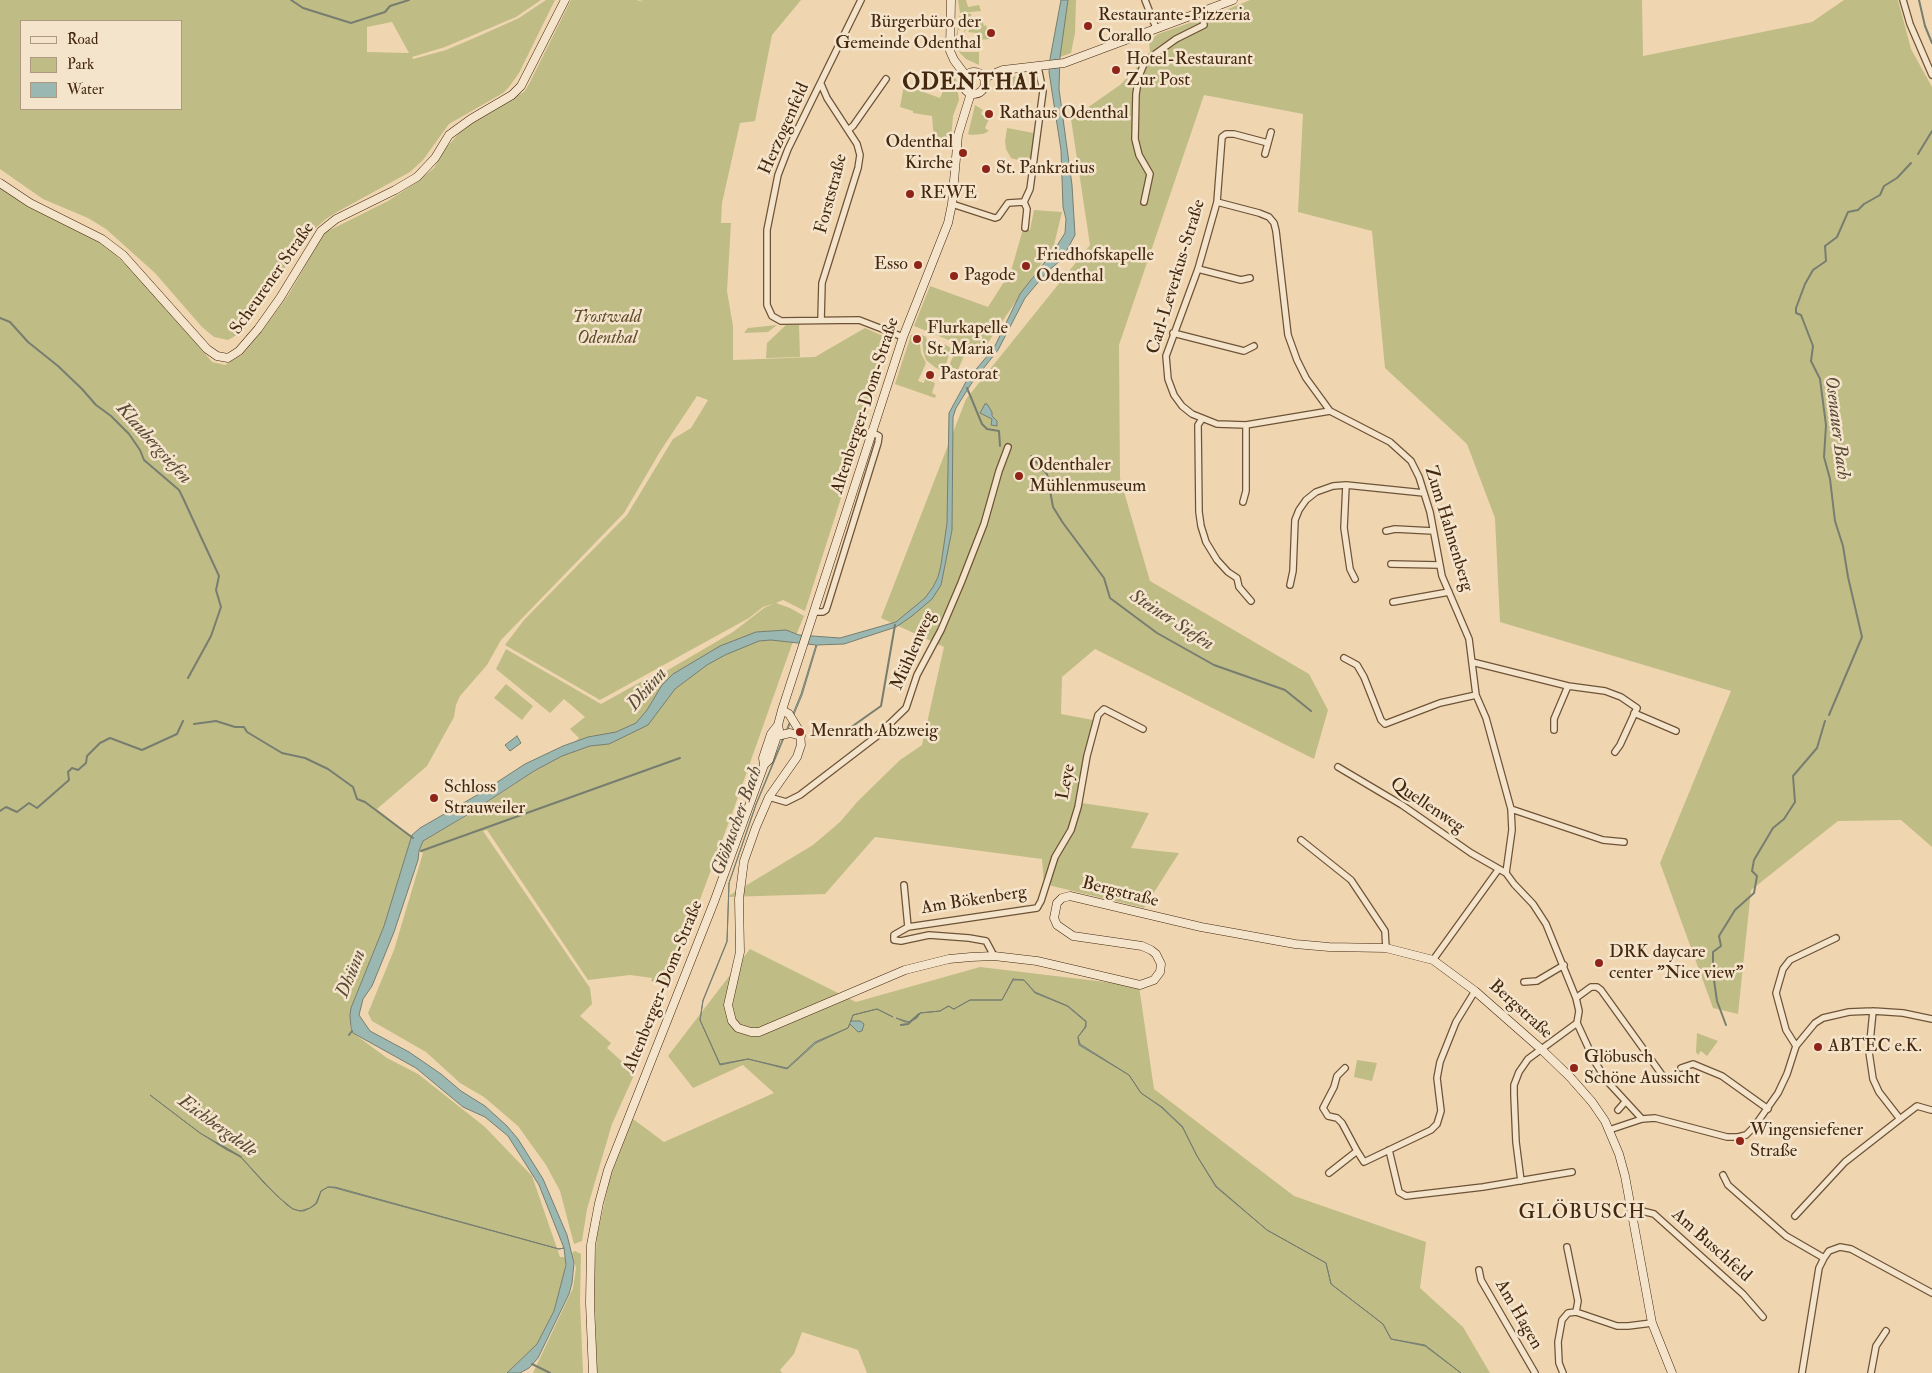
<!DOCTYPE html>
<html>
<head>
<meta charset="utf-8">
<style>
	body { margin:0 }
	#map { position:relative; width:1932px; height:1373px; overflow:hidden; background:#efd6b0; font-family:"IM FELL Double Pica",serif }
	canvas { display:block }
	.legend { position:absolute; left:20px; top:20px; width:162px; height:90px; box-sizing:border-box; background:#f5e4cc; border:1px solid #ae9880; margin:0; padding:6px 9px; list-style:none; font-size:15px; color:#43270e }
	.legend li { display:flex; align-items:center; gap:10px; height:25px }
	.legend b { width:25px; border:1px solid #ae9880 }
</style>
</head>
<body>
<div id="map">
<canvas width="1932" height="1373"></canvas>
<ul class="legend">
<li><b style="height:6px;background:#f5e4cc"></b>Road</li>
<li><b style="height:14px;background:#c0bc86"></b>Park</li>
<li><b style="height:14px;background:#9ab8b1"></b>Water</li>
</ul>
</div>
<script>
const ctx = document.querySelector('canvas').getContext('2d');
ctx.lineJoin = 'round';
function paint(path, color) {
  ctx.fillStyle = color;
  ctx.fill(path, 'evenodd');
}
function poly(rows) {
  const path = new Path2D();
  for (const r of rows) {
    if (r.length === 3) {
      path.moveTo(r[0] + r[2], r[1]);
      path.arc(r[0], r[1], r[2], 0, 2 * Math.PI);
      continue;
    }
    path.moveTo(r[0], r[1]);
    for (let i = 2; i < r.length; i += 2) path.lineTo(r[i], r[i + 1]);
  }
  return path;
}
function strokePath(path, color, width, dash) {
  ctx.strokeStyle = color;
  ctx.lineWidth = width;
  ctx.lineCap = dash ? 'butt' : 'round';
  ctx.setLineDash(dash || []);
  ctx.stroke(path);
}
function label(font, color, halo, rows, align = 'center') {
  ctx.font = font + ' "IM FELL Double Pica",serif';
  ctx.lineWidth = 5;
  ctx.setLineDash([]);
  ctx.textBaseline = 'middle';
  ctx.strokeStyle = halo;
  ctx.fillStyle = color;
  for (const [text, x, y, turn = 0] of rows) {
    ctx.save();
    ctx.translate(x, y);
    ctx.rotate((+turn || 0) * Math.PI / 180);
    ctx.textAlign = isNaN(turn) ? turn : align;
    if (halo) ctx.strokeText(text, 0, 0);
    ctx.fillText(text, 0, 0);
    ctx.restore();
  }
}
paint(poly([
	[0,0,541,0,516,17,445,47,412,57,413,59,446,50,479,36,519,18,546,0,555,0,519,73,509,87,503,93,449,124,423,160,410,172,337,212,326,219,304,238,254,316,242,332,228,340,214,337,202,327,155,273,106,229,88,218,43,199,0,169],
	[21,21,181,21,181,109,21,109],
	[392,22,409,53,367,52,367,27],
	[571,0,637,0,643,2,640,0,801,0,772,35,755,121,740,123,722,203,721,223,731,223,727,291,733,326,733,360,815,357,865,328,890,339,883,357,862,432,805,611,783,600,776,603,790,608,804,616,791,647,733,811,667,988,651,981,652,978,630,975,588,980,487,830,483,831,590,988,592,1004,580,1016,611,1043,607,1048,635,1073,612,1124,587,1209,582,1241,574,1244,560,1191,546,1165,518,1126,484,1097,460,1083,426,1052,372,1021,368,1013,394,950,423,853,419,851,423,841,472,813,534,771,563,755,579,738,570,729,585,717,564,699,550,713,496,669,506,649,601,704,646,679,659,677,668,670,733,632,764,608,773,604,763,607,749,618,600,700,505,645,524,620,627,515,673,439,691,428,708,400,697,396,661,450,624,513,501,640,487,665,460,696,456,705,454,717,427,766,377,809,412,837,384,926,351,1008,350,1015,350,1028,353,1033,387,1058,418,1074,485,1127,532,1176,560,1257,566,1257,564,1278,554,1311,537,1344,507,1373,0,1373,0,188,29,206,95,238,112,251,161,301,212,362,225,365,242,355,260,334,289,294,324,233,388,201,417,182,434,168,445,149,462,130,474,120,524,92,529,84],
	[958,0,966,0,968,7,979,5,981,11,960,13],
	[1068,0,1076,0,1075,33,1071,53,1060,57],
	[1250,0,1642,0,1643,56,1812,22,1844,0,1898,0,1911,49,1932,87,1932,847,1901,820,1838,821,1751,890,1738,1014,1713,1008,1660,863,1731,691,1500,622,1495,518,1467,444,1385,368,1372,231,1298,212,1303,114,1204,95,1119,345,1120,478,1150,581,1309,674,1328,710,1314,759,1095,649,1062,677,1061,714,1093,720,1075,802,1149,813,1131,848,1179,853,1144,908,1044,884,1042,859,875,837,825,894,727,897,813,845,840,822,858,801,900,760,922,745,944,647,881,618,966,399,1090,245,1071,119,1120,85,1150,54,1149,41,1158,34,1198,20,1204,30,1207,25,1209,17],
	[967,13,971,14,972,20,964,33,964,29,958,30,958,38,956,37,959,21,961,20,959,16],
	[982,19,984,26,986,25,990,39,978,40,977,33,968,32,974,21],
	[957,46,961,52,979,52,979,65,966,59,960,53],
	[951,73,956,79,959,100,953,116,951,138,934,140,932,116,913,113,913,111,900,107,904,85,940,98],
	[1016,76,1013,92,1005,83,999,89,994,84,997,81],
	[975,105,983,110,981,114,989,119,985,128,989,131,983,134,971,135,968,134],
	[1007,128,1034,133,1031,159,1025,162,1011,158,1006,149,1005,141],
	[1034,210,1062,212,1054,245,981,353,914,326,930,286,988,307,1011,271,1023,229,1030,230],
	[777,325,768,332,744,333,748,328],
	[786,325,799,325,800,357,766,358,767,343],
	[911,335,919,336,921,353,926,363,918,381,924,383,925,379,935,383,932,393,936,395,935,398,895,384],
	[922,335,926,337,928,345,942,349,944,344,951,348,946,364,942,370,936,368,926,360,923,351],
	[957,347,965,349,966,351,958,370,949,366],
	[506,684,533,706,522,720,494,698],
	[750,949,856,1002,980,967,1139,986,1154,1089,1294,1196,1426,1242,1420,1288,1463,1327,1490,1373,867,1373,858,1350,802,1332,794,1354,780,1370,782,1373,597,1373,594,1277,597,1236,610,1178,633,1119,664,1142,774,1093,743,1065,693,1088,668,1056],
	[1697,1033,1718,1041,1707,1056,1701,1051,1698,1055,1696,1052],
	[1357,1060,1377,1063,1372,1081,1354,1077],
	[575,1251,581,1254,580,1301,583,1373,533,1373,573,1288,576,1268,572,1253]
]), '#c0bc86');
const water = poly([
	[1061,0,1068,0,1060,57,1059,89,1072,185,1075,235,1062,259,1046,273,1025,298,998,350,971,384,956,408,953,417,952,530,941,585,932,599,912,616,896,627,844,644,817,645,802,695,756,805,729,883,727,942,703,1001,700,1020,720,1064,748,1059,787,1068,815,1042,848,1028,853,1015,877,1009,893,1017,877,1009,853,1015,851,1021,860,1021,864,1024,862,1031,858,1032,850,1024,848,1028,816,1043,787,1069,748,1059,720,1065,700,1020,703,1000,727,941,729,883,756,804,801,694,816,645,771,640,759,641,725,655,707,665,675,689,648,725,609,744,590,746,562,756,534,771,467,815,423,841,419,851,418,860,394,932,372,986,363,999,359,1015,370,1031,409,1052,441,1074,461,1091,485,1106,507,1126,518,1139,543,1179,567,1235,574,1263,572,1283,569,1294,538,1358,529,1368,520,1373,507,1373,537,1344,554,1311,566,1265,564,1248,559,1249,335,1188,328,1187,321,1191,317,1203,315,1205,310,1208,304,1211,300,1211,293,1209,287,1205,263,1182,240,1156,227,1150,200,1133,150,1095,200,1133,240,1156,276,1195,293,1209,300,1211,310,1208,316,1203,321,1191,328,1187,335,1187,559,1249,564,1248,539,1185,508,1136,485,1117,463,1107,416,1068,353,1033,351,1028,350,1015,351,1008,384,926,412,835,420,828,479,794,525,764,563,746,588,737,616,732,636,723,647,710,662,685,673,674,720,646,756,632,786,630,799,635,840,638,896,622,925,598,933,587,938,577,941,565,947,523,949,413,967,380,994,348,1020,294,1055,249,1065,233,1066,219,1063,207,1061,150,1049,72,1050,59,1061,0],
	[985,404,987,404,992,412,992,416,997,421,997,426,991,425,992,419,980,413,985,404],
	[517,736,521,743,510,751,505,745,517,736],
	[1013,979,1024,980,1035,992,1068,1006,1086,1021,1086,1027,1078,1037,1080,1044,1129,1075,1141,1093,1162,1107,1183,1127,1183,1128,1197,1156,1216,1187,1267,1230,1326,1263,1331,1284,1383,1324,1391,1339,1425,1345,1461,1373,1425,1346,1391,1339,1383,1324,1331,1284,1326,1263,1267,1230,1216,1186,1197,1156,1183,1128,1161,1107,1141,1093,1129,1075,1079,1045,1078,1037,1085,1027,1086,1022,1067,1006,1035,993,1024,980,1013,980,1002,1000,970,1000,954,1009,953,1009,949,1006,940,1011,920,1013,917,1018,909,1022,905,1022,896,1018,909,1022,920,1013,940,1011,948,1006,954,1009,970,1000,1002,1000,1013,979]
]);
paint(water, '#9ab8b1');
strokePath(water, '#777e70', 1);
strokePath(poly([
	[291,0,303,8,351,23,385,12,390,6,409,0],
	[1919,0,1925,26,1932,43],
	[1918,154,1932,131],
	[0,318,10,322,28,342,58,366,82,389,96,405,111,416,129,434,140,450,144,460,179,490,183,498,219,576,216,590,221,607,211,636,188,678],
	[967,388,982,424,987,429,999,431,1000,446],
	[1031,456,1047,474,1053,507,1063,523,1104,578,1110,598,1157,633,1214,665,1285,690,1311,711],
	[1829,715,1862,637,1848,577,1843,546,1835,521,1830,479,1824,457,1826,425,1820,379,1811,361,1813,346,1801,315,1796,313,1796,308,1805,284,1813,270,1826,261,1825,246,1837,237,1848,212,1858,210,1864,204,1880,195,1884,186,1897,178,1911,163],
	[194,724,216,721,235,727,244,727,247,732,282,753,305,758,328,769,353,787,357,799,365,802,413,838],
	[847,730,881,706,895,625],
	[0,811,6,807,17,812,29,803,37,808,69,780,68,772,72,768,78,770,86,763,87,756,100,743,110,738,142,750,177,734,183,721],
	[421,851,680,758],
	[901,1025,908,1024,919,1014],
	[1726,1025,1717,1001,1713,973,1713,952,1721,946,1719,936,1735,910,1754,893,1757,876,1752,871,1754,860,1773,828,1784,819,1795,802,1793,776,1817,748,1825,721],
	[349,1035,352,1031],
	[217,1143,241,1157],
	[532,1364,550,1373]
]), '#777e70', 2);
const street = poly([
	[861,0,788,149,778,175,767,230,767,305,772,316,781,321,859,320,903,337],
	[1145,0,1156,28],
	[1903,0,1910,24,1932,75],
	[821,84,827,98,857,144,860,155,858,168,822,283,821,320],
	[848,130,853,126,886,79],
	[1268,143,1271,132],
	[1265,154,1268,143,1234,134,1226,134,1222,137,1217,202,1198,269,1166,356,1168,379,1174,395,1182,406,1192,414,1217,424,1246,425,1330,411],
	[1024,202,1030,189,1043,91,1038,67],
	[1024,202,1027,209,1025,228],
	[1144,202,1150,174,1139,155,1135,139,1136,94,1139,76,1144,64,1151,57,1176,39,1204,25,1202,12],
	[1217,202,1259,213,1269,217,1274,223,1276,231,1288,335,1297,360,1306,378,1330,411,1390,442,1411,461,1419,477,1430,512,1442,576,1469,639,1476,695,1486,718,1511,809,1512,830,1506,873,1514,884,1533,904,1546,924,1576,998,1579,1011,1577,1023,1595,1062,1607,1081,1642,1119],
	[952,204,995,218,998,217,1008,203,1024,202],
	[1198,269,1241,280,1250,278],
	[1173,333,1244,351,1254,346],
	[1202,419,1198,425,1199,512,1201,526,1206,542,1217,560,1228,572,1237,578,1239,587,1251,601],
	[1346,485,1344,528,1350,569,1355,579],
	[1243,502,1246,491,1246,425],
	[1386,531,1395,529,1433,531],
	[1391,564,1439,565],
	[1290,585,1293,571,1295,520,1299,510,1306,500,1316,492,1333,486,1346,485,1424,493],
	[1393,602,1449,592],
	[815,612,823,612,826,610,828,604,878,443,879,436,873,433],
	[1344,658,1357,665,1364,677,1381,720,1385,724,1440,703,1476,695],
	[1472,662,1568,686,1605,691,1621,697,1637,708,1620,745,1615,752],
	[1634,713,1676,731],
	[1554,730,1554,719,1568,686],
	[1338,767,1402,805,1471,853,1506,873],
	[769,797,786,802,800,795,877,736,906,708,917,675,941,630,961,583,984,524,999,471,1008,447],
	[1511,809,1603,840,1624,842],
	[1301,840,1351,880,1385,931,1386,948],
	[904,885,908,927],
	[994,956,986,941,969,938,929,935,901,941,894,940,894,935,908,927,1037,908,1041,901,1055,857,1071,830,1078,807,1087,756,1098,715,1104,709,1143,729],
	[1433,960,1498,870],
	[1524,982,1537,981,1564,965],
	[1576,998,1591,987,1597,987,1601,990,1665,1079],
	[1796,1046,1786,1030,1776,993,1783,969,1790,960,1836,938],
	[1345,1068,1337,1076,1334,1087,1323,1108,1328,1116,1337,1118,1342,1123,1357,1151],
	[1681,1068,1693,1064,1722,1076,1768,1109],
	[1618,1110,1625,1102],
	[1900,1119,1917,1106,1931,1110],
	[1609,1130,1642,1119,1655,1118,1727,1137,1738,1137,1746,1135,1754,1127,1778,1093,1787,1074,1796,1046,1815,1023,1823,1018,1849,1012,1873,1011,1903,1013,1932,1019],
	[1389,1150,1399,1192,1406,1196,1483,1187,1572,1172],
	[1329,1173,1357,1151,1364,1162,1431,1130,1437,1124,1441,1111,1437,1078,1440,1062,1456,1022,1475,991],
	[1723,1175,1728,1185,1786,1236,1824,1258],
	[1521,1181,1516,1142,1514,1095,1514,1085,1519,1072,1528,1059,1577,1023],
	[1632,1213,1642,1211,1654,1214,1743,1294,1763,1317],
	[1795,1216,1845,1162,1900,1119,1879,1092,1873,1079,1869,1052,1873,1011],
	[1567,1247,1578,1301,1576,1312],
	[1479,1270,1481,1280,1535,1373],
	[1563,1373,1559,1363,1558,1342,1562,1320,1568,1313,1576,1312,1617,1326,1628,1326,1652,1323],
	[1802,1373,1819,1268,1824,1258,1829,1251,1840,1247,1851,1249,1932,1293],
	[1871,1373,1876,1346,1886,1331]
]);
const secondary = poly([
	[951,0,950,51,954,60,966,76],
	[974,83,11],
	[984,78,1003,70,1064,63,1233,0],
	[0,183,30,203,102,239,123,255,207,349,217,356,228,358,239,351,258,329,280,298,321,231,336,219,395,190,417,177,435,158,449,135,471,119,512,95,521,86,565,0],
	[782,710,789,714,800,732,801,745,797,757,769,797,756,827,744,861,739,899,740,952,728,1005,732,1021,738,1028,751,1032,759,1032,905,970,949,959,971,957,994,956,1037,961,1140,985,1154,980,1160,972,1161,964,1156,954,1151,950,1142,946,1073,936,1057,925,1054,918,1057,903,1062,898,1070,896,1201,927,1295,944,1329,947,1386,948,1433,960,1475,991,1541,1049,1570,1077,1592,1102,1605,1121,1619,1154,1625,1176,1652,1323,1672,1373],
	[777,736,790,733,801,736],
	[764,765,763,758,771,734,778,725],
	[593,1373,590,1303,591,1245,599,1203,608,1170,714,902,764,765,769,760,779,730,778,725,782,710,903,337,948,223,952,204,958,135,971,93]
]);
strokePath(street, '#6e5336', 8);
strokePath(secondary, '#43270e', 9);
strokePath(street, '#f5e4cc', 5.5);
strokePath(secondary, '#f5e4cc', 8);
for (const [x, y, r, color] of [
	[1088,26,5,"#8f2418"],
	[991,33,5,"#8f2418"],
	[1116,70,5,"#8f2418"],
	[989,114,5,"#8f2418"],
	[963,153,5,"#8f2418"],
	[986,169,5,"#8f2418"],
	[910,194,5,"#8f2418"],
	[918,265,5,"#8f2418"],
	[1026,266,5,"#8f2418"],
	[954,276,5,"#8f2418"],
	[917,339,5,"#8f2418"],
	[930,375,5,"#8f2418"],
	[1019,476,5,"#8f2418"],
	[800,732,5,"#8f2418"],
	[434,798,5,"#8f2418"],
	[1599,963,5,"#8f2418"],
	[1818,1047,5,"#8f2418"],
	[1574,1068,5,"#8f2418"],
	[1740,1141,5,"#8f2418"]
]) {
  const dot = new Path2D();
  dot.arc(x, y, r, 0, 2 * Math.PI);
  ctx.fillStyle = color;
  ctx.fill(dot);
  strokePath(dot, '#f5e4cc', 2);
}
label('18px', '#43270e', '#f5e4cc', [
	["Restaurante-Pizzeria",1098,16],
	["Corallo",1098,37],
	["Bürgerbüro der",981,23,"right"],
	["Gemeinde Odenthal",981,44,"right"],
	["Hotel-Restaurant",1126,60],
	["Zur Post",1126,81],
	["Rathaus Odenthal",999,114],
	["Odenthal",953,143,"right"],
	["Kirche",953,164,"right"],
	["St. Pankratius",996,169],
	["REWE",920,194],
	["Friedhofskapelle",1036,256],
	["Odenthal",1036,277],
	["Esso",908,265,"right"],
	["Pagode",964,276],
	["Flurkapelle",927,329],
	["St. Maria",927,350],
	["Pastorat",940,375],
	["Odenthaler",1029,466],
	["Mühlenmuseum",1029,487],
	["Menrath Abzweig",810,732],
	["Schloss",444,788],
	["Strauweiler",444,809],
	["DRK daycare",1609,953],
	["center \"Nice view\"",1609,974],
	["ABTEC e.K.",1828,1047],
	["Glöbusch",1584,1058],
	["Schöne Aussicht",1584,1079],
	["Wingensiefener",1750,1131],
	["Straße",1750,1152]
], 'left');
label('18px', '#43270e', '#f5e4cc', [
	["Herzogenfeld",785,129,-66],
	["Forststraße",832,194,-75],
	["Carl-Leverkus-Straße",1177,277,-73],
	["Scheurener Straße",273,279,-55],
	["Altenberger-Dom-Straße",866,406,-72],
	["Zum Hahnenberg",1448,529,73],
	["Mühlenweg",914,651,-66],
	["Leye",1067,782,-79],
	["Quellenweg",1427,806,34],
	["Bergstraße",1120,893,14],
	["Am Bökenberg",974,901,-9],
	["Altenberger-Dom-Straße",664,987,-68],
	["Bergstraße",1520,1010,42],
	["Am Buschfeld",1711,1246,42],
	["Am Hagen",1518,1315,60]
]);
label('italic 18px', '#624c2c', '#f5e4cc', [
	["Trostwald",607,318],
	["Odenthal",607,339]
]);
label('italic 19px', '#594b37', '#f5e4cc', [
	["Osenauer Bach",1836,428,83],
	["Klaubergsiefen",153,444,48],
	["Steiner Siefen",1171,621,33],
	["Dhünn",648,690,-49],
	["Glöbuscher Bach",738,821,-70],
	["Dhünn",352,974,-68],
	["Eichbergdelle",217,1127,36]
]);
ctx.letterSpacing = '1px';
label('20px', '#43270e', '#f5e4cc', [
	["GLÖBUSCH",1582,1214]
]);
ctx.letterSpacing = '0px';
ctx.letterSpacing = '1px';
label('bold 22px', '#43270e', '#f5e4cc', [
	["ODENTHAL",974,84]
]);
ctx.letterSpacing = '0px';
</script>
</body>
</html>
